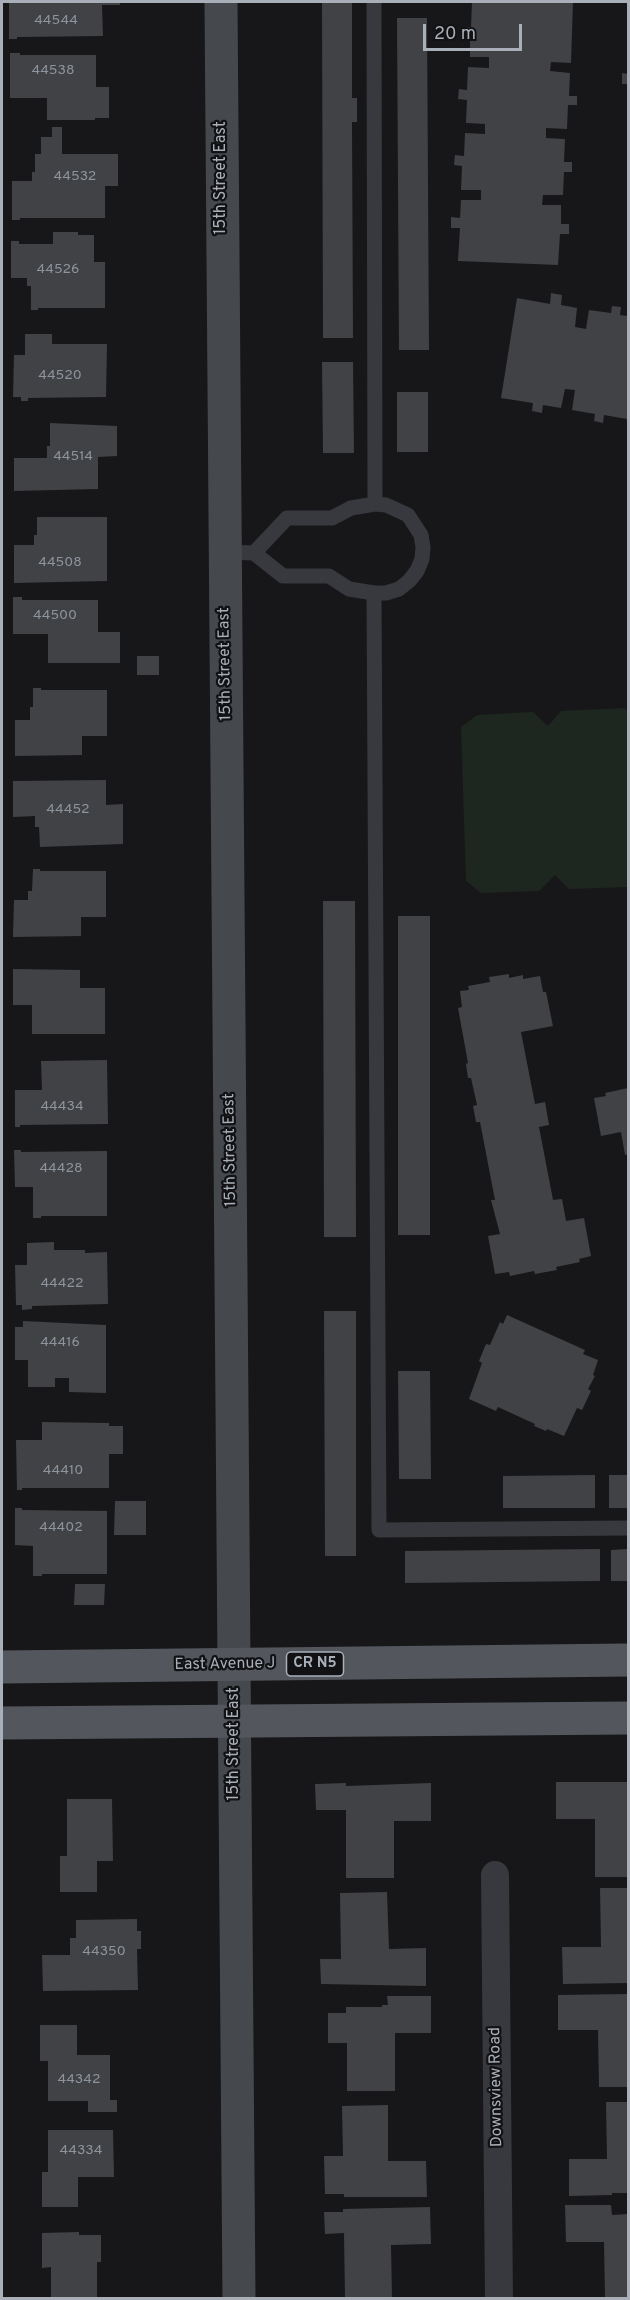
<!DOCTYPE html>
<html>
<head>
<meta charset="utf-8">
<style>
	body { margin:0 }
	#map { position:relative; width:630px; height:2300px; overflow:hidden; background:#171719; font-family:Overpass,sans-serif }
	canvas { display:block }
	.frame { position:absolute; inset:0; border:3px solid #a8afb9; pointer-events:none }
	.scale { position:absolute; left:423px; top:24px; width:99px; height:27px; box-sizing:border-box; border:3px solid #a8afb9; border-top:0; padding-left:8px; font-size:18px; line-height:21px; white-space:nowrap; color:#a8afb9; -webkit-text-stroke:4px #121214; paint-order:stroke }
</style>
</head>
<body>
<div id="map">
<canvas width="630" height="2300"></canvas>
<div class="frame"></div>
<div class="scale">20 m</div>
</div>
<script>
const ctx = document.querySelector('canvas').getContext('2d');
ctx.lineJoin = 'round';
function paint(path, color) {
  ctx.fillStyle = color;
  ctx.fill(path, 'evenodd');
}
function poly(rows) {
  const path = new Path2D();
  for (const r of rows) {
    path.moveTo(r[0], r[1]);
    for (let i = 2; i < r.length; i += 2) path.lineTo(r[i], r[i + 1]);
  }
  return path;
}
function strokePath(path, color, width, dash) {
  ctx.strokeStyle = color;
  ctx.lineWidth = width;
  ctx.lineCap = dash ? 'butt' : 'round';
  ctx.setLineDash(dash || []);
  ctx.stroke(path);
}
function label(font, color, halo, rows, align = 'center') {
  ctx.font = font + ' Overpass,sans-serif';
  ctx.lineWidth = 4.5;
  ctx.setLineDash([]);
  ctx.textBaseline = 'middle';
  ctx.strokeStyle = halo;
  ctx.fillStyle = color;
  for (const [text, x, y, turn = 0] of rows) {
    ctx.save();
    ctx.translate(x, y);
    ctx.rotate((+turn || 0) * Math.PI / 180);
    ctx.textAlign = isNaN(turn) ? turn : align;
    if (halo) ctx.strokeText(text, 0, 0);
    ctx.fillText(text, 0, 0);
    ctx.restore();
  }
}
paint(poly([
	[625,708,628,712,628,887,569,889,555,875,539,891,481,893,466,881,461,727,477,715,533,712,548,726,561,711]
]), '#1e271f');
paint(poly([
	[37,2,120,2,120,5,102,5,103,36,17,37,17,39,9,39,9,3],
	[472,2,573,2,571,63,551,62,550,71,570,73,569,96,577,96,577,105,568,105,567,129,546,128,546,138,565,139,564,162,572,162,572,172,564,172,563,195,543,195,542,205,561,205,561,224,569,224,569,234,560,234,558,265,458,261,460,228,451,228,451,217,460,218,461,200,481,200,481,190,461,190,462,166,454,165,455,155,464,156,465,133,485,134,485,124,466,123,467,100,458,99,459,89,467,90,468,67,489,68,489,57,470,57,470,38,462,38,463,27,471,27],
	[322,3,352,3,352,98,357,98,357,122,352,122,353,338,323,338],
	[397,18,427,18,429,350,399,350],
	[10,53,20,53,20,55,96,55,96,87,109,87,109,118,95,118,95,120,47,120,47,98,10,98],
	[622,73,628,74,628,84,622,84],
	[52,127,62,127,62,154,118,154,118,186,105,186,105,218,20,218,20,220,12,220,12,181,32,181,32,172,35,172,35,154,41,154,41,137,52,137],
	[53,232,78,232,78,235,94,235,94,262,105,262,105,308,38,308,38,310,31,310,31,286,27,286,27,278,11,278,11,241,19,241,19,244,53,244],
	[551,293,562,295,561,305,577,308,575,327,586,329,589,310,611,313,612,306,621,307,620,315,628,316,627,419,604,415,603,423,594,421,595,414,572,410,575,390,565,389,561,408,543,405,542,413,532,411,533,403,501,398,517,298,550,304],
	[25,334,52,334,52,344,107,344,106,397,28,398,28,401,21,401,21,397,13,397,14,355,25,355],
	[322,362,353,362,354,453,323,453],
	[397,392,428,392,428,452,397,452],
	[50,423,117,426,117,456,98,457,98,489,14,491,14,458,47,458,47,446,50,446],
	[37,517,107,517,107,581,14,583,14,545,34,545,34,535,37,535],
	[13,597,22,597,22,600,98,600,98,632,120,632,120,663,48,663,48,634,13,634],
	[137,656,159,656,159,675,137,675],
	[33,688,41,688,41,690,107,690,107,736,82,736,82,755,15,756,15,720,30,720,30,707,33,707],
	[106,780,106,805,123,804,123,844,40,847,39,827,35,827,35,816,13,817,13,781],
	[33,869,40,869,40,871,106,871,106,917,81,917,81,936,13,937,14,900,28,900,28,891,32,891],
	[323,901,355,901,356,1237,324,1237],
	[398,916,430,916,430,1235,398,1235],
	[13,969,80,970,80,988,105,988,105,1034,32,1034,32,1005,13,1005],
	[509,974,509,978,523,975,523,979,540,976,543,992,546,992,553,1026,521,1032,535,1104,545,1102,549,1125,539,1127,553,1200,562,1199,566,1221,584,1218,591,1256,579,1259,580,1262,556,1267,557,1270,535,1274,534,1271,510,1276,509,1272,495,1274,488,1236,500,1234,491,1200,495,1200,480,1122,476,1122,473,1106,477,1105,471,1078,468,1078,466,1064,468,1063,458,1008,462,1007,460,991,469,990,468,986,490,982,489,977],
	[107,1060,108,1124,20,1125,20,1127,15,1127,15,1090,42,1090,41,1061],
	[628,1088,628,1154,625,1155,621,1132,601,1136,594,1098,606,1096,605,1093],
	[14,1150,21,1150,21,1152,107,1151,107,1216,41,1216,41,1218,33,1218,33,1187,15,1187],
	[54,1242,54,1250,85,1250,85,1253,107,1252,108,1304,32,1306,32,1309,22,1310,22,1305,16,1305,15,1265,27,1265,27,1243],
	[324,1311,356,1311,356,1556,325,1556],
	[507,1315,585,1350,583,1354,598,1360,593,1375,595,1376,588,1389,591,1391,582,1410,577,1408,564,1436,547,1429,546,1431,534,1426,535,1424,498,1407,496,1411,469,1399,482,1363,479,1361,486,1344,490,1345,500,1322,503,1324],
	[23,1321,106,1325,106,1393,69,1392,69,1378,55,1378,55,1387,28,1387,28,1360,15,1360,15,1327,23,1327],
	[398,1371,430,1371,431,1479,399,1479],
	[42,1422,109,1423,109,1426,123,1426,123,1454,109,1454,109,1488,22,1488,22,1490,17,1490,16,1440,42,1440],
	[595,1475,595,1508,503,1508,503,1476],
	[609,1475,628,1475,628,1508,609,1508],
	[115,1501,146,1501,146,1535,114,1535],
	[15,1508,22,1508,22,1510,107,1511,107,1574,42,1574,42,1576,33,1576,33,1546,15,1545],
	[600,1549,600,1581,405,1583,405,1551],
	[628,1549,628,1581,611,1581,611,1550],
	[75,1584,105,1584,104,1605,74,1605],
	[556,1782,628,1782,628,1877,595,1877,595,1819,556,1819],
	[346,1783,346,1786,431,1783,431,1821,394,1821,394,1878,346,1878,346,1810,316,1810,315,1784],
	[67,1799,112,1799,113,1861,97,1861,97,1892,60,1892,60,1856,67,1856],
	[600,1888,628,1888,628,1983,563,1984,562,1947,601,1947],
	[387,1892,389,1949,426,1948,426,1986,321,1984,320,1959,341,1959,340,1893],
	[137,1919,137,1931,141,1931,141,1949,137,1949,138,1990,43,1991,42,1955,70,1955,70,1938,76,1938,76,1920],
	[628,1994,628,2087,599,2087,598,2030,558,2030,558,1995],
	[387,1996,431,1996,431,2033,395,2033,395,2091,347,2091,347,2043,328,2043,328,2013,346,2013,346,2007,382,2007,382,2005,388,2005],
	[40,2025,77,2025,77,2055,110,2055,110,2100,117,2100,117,2112,88,2112,88,2101,48,2101,48,2061,40,2061],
	[606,2102,628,2102,628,2193,612,2193,612,2195,569,2196,569,2159,607,2159],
	[388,2105,388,2161,426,2161,427,2197,344,2197,344,2194,325,2194,324,2156,343,2156,342,2106],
	[48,2130,113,2130,114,2177,78,2177,78,2207,42,2207,42,2172,48,2172],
	[565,2205,611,2205,612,2215,628,2214,628,2298,605,2298,604,2242,566,2242],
	[430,2207,431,2244,391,2245,392,2298,345,2298,344,2233,325,2234,324,2212,343,2212,343,2209],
	[79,2232,79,2235,101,2235,101,2262,97,2262,97,2298,51,2298,51,2267,42,2268,42,2233]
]), '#414246');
strokePath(poly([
	[374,2,375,504],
	[225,552,254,553,283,576,329,576,349,589,374,593,386,593,399,589,409,581,417,571,422,559,423,547,421,535,408,515,386,505,375,504,351,508,332,518,287,518,254,553],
	[374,593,379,1530,628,1528]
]), '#37393e', 15);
strokePath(poly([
	[495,1875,499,2298]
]), '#37393e', 28);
strokePath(poly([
	[221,2,239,2298]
]), '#45494e', 33);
strokePath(poly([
	[2,1667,628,1660],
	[2,1723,628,1718]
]), '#53575d', 33);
label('14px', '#8e949c', null, [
	["44544",56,21],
	["44538",53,71],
	["44532",75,177],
	["44526",58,270],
	["44520",60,376],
	["44514",73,457],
	["44508",60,563],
	["44500",55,616],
	["44452",68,810],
	["44434",62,1107],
	["44428",61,1169],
	["44422",62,1284],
	["44416",60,1343],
	["44410",63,1471],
	["44402",61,1528],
	["44350",104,1952],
	["44342",79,2080],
	["44334",81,2151]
]);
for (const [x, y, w] of [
	[315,1664,57]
]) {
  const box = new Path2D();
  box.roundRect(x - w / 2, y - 12, w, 24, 4.5);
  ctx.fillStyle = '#121214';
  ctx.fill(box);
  strokePath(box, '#a8afb9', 1.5);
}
label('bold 15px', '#a8afb9', null, [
	["CR N5",315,1664]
]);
label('16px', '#a8afb9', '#121214', [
	["15th Street East",222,178,-90],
	["15th Street East",226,664,-91],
	["15th Street East",231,1150,-91],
	["East Avenue J",225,1665,-1],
	["15th Street East",235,1744,-90],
	["Downsview Road",497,2087,-91]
]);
</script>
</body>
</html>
